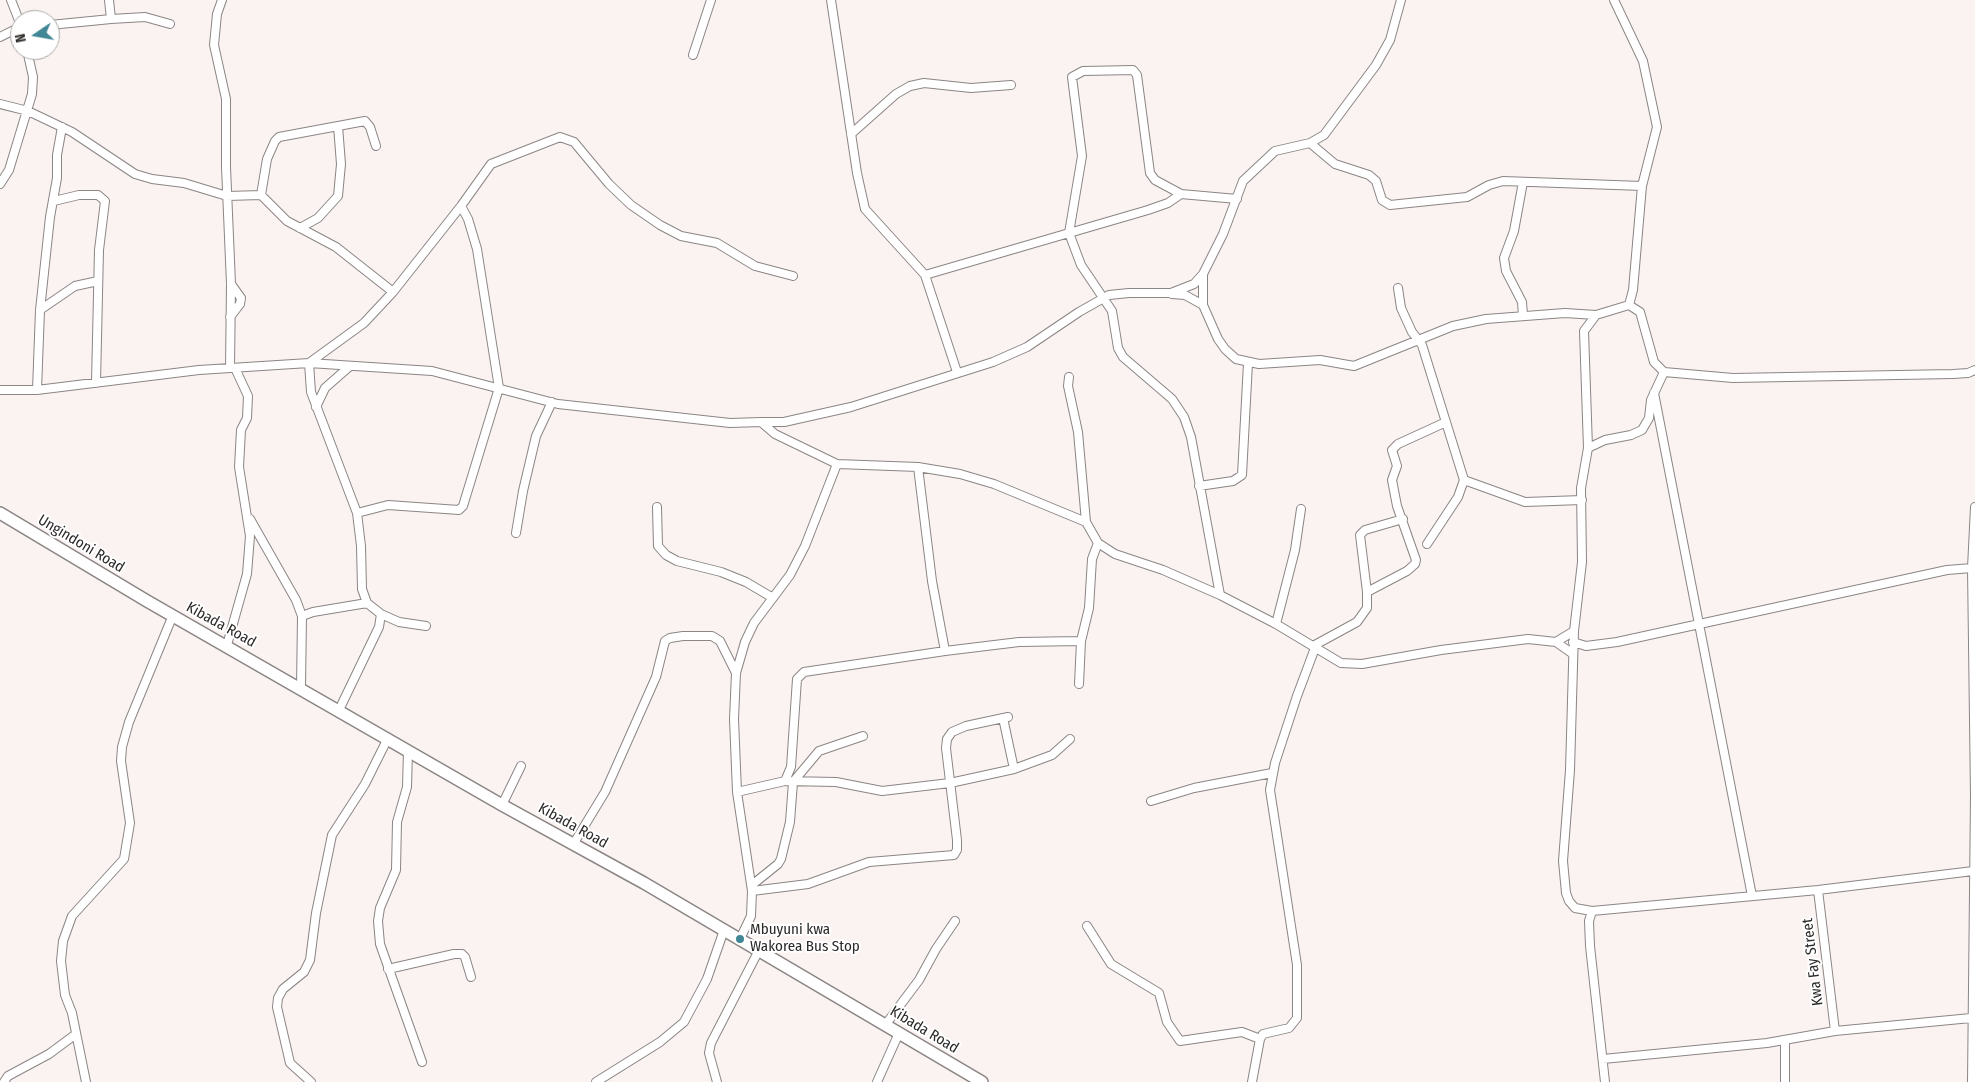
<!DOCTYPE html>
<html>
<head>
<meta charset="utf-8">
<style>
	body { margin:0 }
	#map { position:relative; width:1975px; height:1082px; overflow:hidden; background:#faf3f1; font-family:"Fira Sans Condensed",sans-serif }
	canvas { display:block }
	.north { position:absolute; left:10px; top:10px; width:50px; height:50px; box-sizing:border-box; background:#fff; border:1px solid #abaaa9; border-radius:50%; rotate:258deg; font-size:14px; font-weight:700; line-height:20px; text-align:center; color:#2c2a29 }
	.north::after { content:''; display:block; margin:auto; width:18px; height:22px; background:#418694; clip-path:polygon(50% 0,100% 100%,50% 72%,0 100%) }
</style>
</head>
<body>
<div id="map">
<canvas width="1975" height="1082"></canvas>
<div class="north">N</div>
</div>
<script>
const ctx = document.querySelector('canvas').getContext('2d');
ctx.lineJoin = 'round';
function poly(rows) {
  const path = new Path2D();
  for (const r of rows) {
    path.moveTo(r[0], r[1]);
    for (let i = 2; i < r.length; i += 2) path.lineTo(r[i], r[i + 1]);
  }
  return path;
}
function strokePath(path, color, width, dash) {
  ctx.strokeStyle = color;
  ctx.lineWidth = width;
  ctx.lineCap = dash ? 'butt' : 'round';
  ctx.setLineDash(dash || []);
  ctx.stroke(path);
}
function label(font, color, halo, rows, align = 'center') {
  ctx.font = font + ' "Fira Sans Condensed",sans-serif';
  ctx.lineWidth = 4;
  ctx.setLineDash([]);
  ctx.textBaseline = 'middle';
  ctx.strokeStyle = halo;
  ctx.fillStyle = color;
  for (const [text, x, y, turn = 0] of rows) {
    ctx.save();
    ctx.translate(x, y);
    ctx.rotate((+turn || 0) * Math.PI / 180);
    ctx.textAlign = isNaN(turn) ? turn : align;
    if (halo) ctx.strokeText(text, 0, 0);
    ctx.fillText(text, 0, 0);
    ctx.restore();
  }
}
const street = poly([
	[11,0,20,23],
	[222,0,217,14,214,45,226,99,226,167,231,284,230,368],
	[831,0,857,173,865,209,925,275,957,372],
	[111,19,145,17,170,24],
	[50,25,111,19,109,0],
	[0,37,20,27],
	[693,55,711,0],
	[0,104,28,111,72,132,135,174,152,179,184,183,227,196,261,195,267,159,275,141,279,137,365,121,370,127,376,146],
	[851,134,896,94,910,86,924,83,971,88,1011,85],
	[1310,143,1335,164,1369,175,1376,181,1382,200,1390,205,1467,197,1489,185,1503,181,1642,186],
	[0,184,9,170,32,94,33,77,27,50],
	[261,195,287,221,336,247,393,292],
	[54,201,79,195,98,195,105,201,99,250,96,383],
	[300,228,318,218,338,196,341,164,338,126],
	[1203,274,1203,305],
	[925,275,1148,210,1168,203,1181,194],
	[1398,288,1401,308,1412,332,1422,345,1464,480,1525,502,1582,500],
	[1172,294,1185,295,1203,305,1218,339,1225,349,1236,359,1259,364,1320,360,1354,366,1453,326,1486,319,1565,313,1596,315],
	[1629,305,1640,312,1654,362,1664,372,1733,378,1953,374,1968,373,1975,370],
	[40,310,75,286,98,281],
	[1523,316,1522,302,1506,271,1504,258,1514,231,1523,182],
	[230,317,240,304,241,298,231,284],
	[309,363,364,323,393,292,461,206,491,164,560,137,574,142,609,184,631,205,660,225,681,236,717,243,755,266,793,276],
	[309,363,432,371,558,404,730,423,761,422,775,434,837,464],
	[1069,377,1068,386,1078,432,1086,522],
	[0,390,37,390,199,370,309,363,311,392,357,513,361,546,362,589,367,603,381,614,379,627,339,710],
	[37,390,40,310,50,217,57,178,57,155,62,127],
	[1654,393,1752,896],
	[316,407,325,388,350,366],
	[761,422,784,422,851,407,993,362,1027,347,1079,312,1109,295,1129,293,1171,293,1194,284,1203,274,1223,234,1243,181,1275,151,1310,143,1324,135,1376,65,1390,40,1401,0],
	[1588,448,1605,440,1631,435,1642,430,1649,418,1651,400,1664,372],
	[918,467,932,581,945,651],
	[1199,486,1233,481,1242,475,1248,363],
	[657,507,658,546,666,555,677,561,721,572,746,582,773,598],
	[357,513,388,505,459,510,463,506,499,388,477,249,468,219,461,206],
	[250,519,296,600,302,616,301,687],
	[516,533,523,491,536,436,552,402],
	[1427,544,1458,497,1464,480],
	[1367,592,1407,571,1415,564,1416,560,1397,506,1392,480,1397,466,1392,450,1398,444,1446,422],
	[1220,595,1191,437,1184,417,1172,399,1123,357,1118,348,1112,311,1081,265,1069,233,1082,156,1072,77,1083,71,1133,70,1137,75,1150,173,1155,180,1181,194,1237,199],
	[381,614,399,622,426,626],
	[302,616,313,612,367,603],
	[1276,624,1295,550,1301,509],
	[1556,642,1574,631],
	[1573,642,1586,646,1617,642,1947,570,1972,568],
	[227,645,247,574,250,536,239,467,241,430,247,418,248,396,235,368],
	[1313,646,1357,622,1367,608,1367,592,1360,535,1365,530,1403,519],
	[1079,684,1081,641],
	[1003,718,1014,769],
	[408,750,407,787,397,822,396,870,380,908,378,921,380,944,422,1062],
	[785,781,836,782,882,791,950,783,1014,769,1052,755,1070,739],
	[737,792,785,781,791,767,797,679,804,672,945,651,1019,642,1081,641,1089,608,1092,559,1098,543],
	[1151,801,1194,788,1272,773],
	[502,805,521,766],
	[574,843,605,792,656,677,665,641,670,638,683,636,712,636,720,641,736,673],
	[752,885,778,864,781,859,790,822,793,782,819,751,863,736],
	[1818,890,1835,1031],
	[752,891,808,884,869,862,954,855,957,850,957,840,946,748,947,739,952,732,966,726,1008,717],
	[1592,911,1575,908,1569,901,1566,893,1563,861,1570,770,1574,631,1582,562,1581,488,1588,448,1584,331,1596,315,1629,305,1633,290,1642,186,1657,127,1643,61,1614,0],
	[1087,926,1111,964,1159,993,1167,1022,1180,1041,1242,1032,1260,1039],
	[740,939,751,916,752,891,737,792,734,719,736,673,745,642,754,623,790,575,805,546,837,464,918,467,960,474,994,484,1086,522,1098,543,1115,554,1163,570,1220,595,1276,624,1341,663,1362,664,1441,650,1528,639,1556,642,1573,654],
	[388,969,454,954,462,954,465,957,471,977],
	[886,1024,919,980,936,949,955,921],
	[1603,1059,1767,1043,1835,1031,1971,1018],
	[4,1082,8,1076,49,1054,76,1034],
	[86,1082,72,1013,65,995,61,961,63,941,72,916,124,859,130,823,121,761,122,747,129,722,173,615],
	[311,1082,290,1063,277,1007,278,998,283,989,304,972,310,960,316,913,332,835,365,784,388,738],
	[596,1082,660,1042,684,1022,707,979,724,930],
	[717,1082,709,1053,711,1043,759,950],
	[877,1082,899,1033],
	[1252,1082,1260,1039,1263,1034,1289,1028,1297,1018,1297,965,1270,790,1275,763,1297,696,1315,648],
	[1605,1082,1590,946,1589,921,1592,911,1818,890,1973,871],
	[1785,1082,1785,1040],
	[1972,1082,1975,796,1972,568,1975,507]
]);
const secondary = poly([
	[0,513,147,601,502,805,644,883,982,1082]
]);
strokePath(street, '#8b8584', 10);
strokePath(secondary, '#8b8584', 14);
strokePath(street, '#fff', 8);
strokePath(secondary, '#fff', 11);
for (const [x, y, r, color] of [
	[740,939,5,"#418694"]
]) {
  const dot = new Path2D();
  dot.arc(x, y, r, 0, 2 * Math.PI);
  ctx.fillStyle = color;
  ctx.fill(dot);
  strokePath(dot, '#fff', 2);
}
label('15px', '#2c2a29', '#fff', [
	["Ungindoni Road",81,544,31],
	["Kibada Road",221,625,29],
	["Kibada Road",573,826,29],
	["Kwa Fay Street",1813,962,-97],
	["Kibada Road",924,1030,31]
]);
label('15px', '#2c2a29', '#fff', [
	["Mbuyuni kwa",750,930],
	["Wakorea Bus Stop",750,947]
], 'left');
</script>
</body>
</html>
